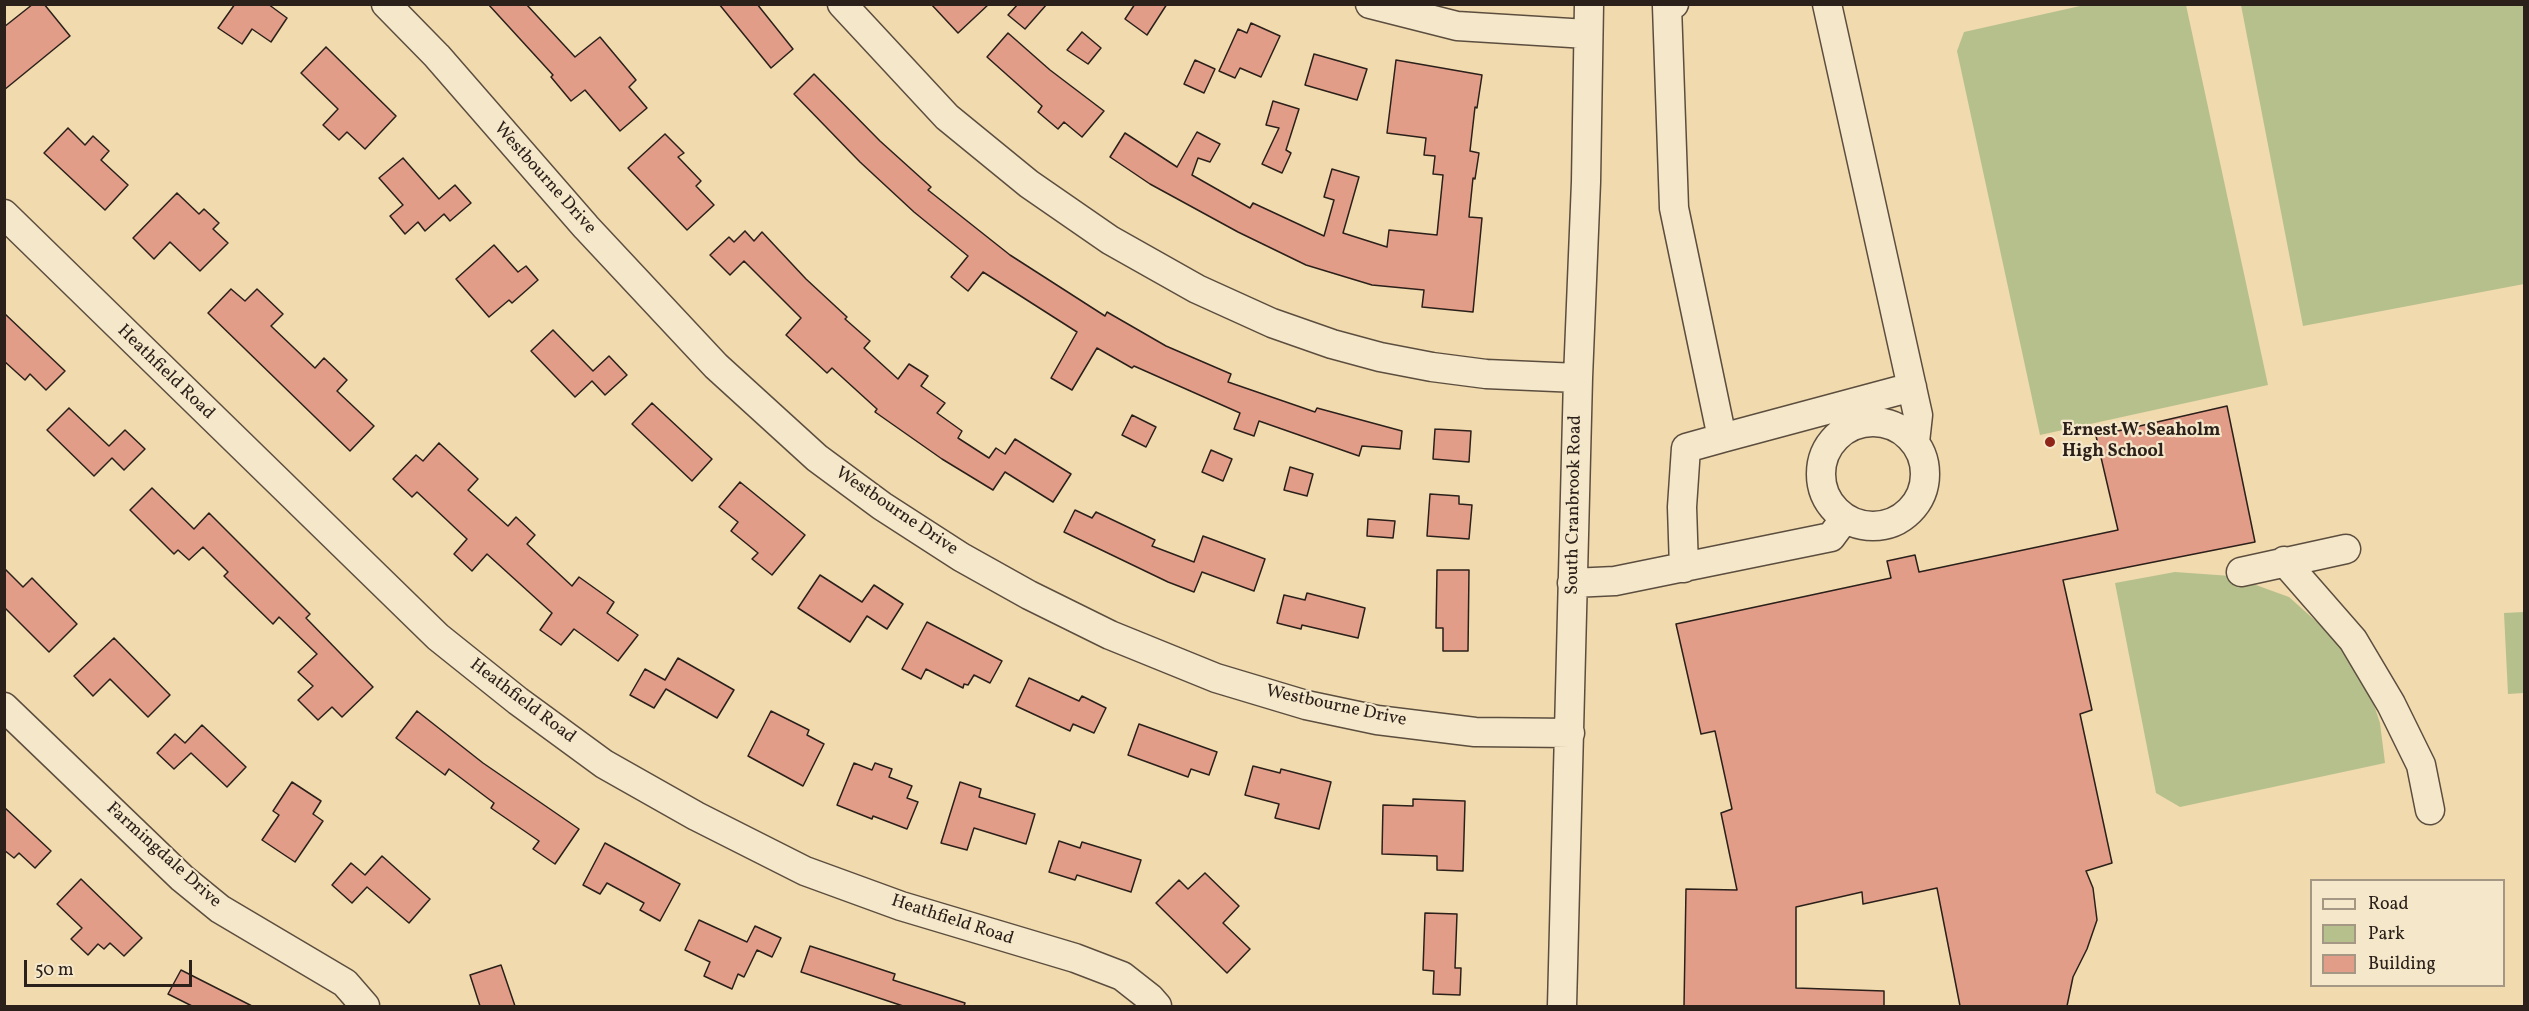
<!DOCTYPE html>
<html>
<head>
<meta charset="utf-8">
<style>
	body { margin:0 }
	#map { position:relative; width:2529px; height:1011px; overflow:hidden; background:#f0daae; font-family:Vollkorn,serif }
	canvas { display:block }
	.frame { position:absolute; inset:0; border:6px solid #2b201a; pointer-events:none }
	.legend { position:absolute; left:2310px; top:879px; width:195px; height:108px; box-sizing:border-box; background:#f5e7ca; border:2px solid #a49784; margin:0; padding:8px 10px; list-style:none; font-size:18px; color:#2b201a }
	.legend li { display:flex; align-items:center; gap:12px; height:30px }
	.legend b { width:30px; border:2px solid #a49784 }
	.scale { position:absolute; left:24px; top:960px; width:168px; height:27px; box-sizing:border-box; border:3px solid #2b201a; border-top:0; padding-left:8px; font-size:18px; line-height:21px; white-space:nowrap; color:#2b201a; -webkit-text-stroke:4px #f5e7ca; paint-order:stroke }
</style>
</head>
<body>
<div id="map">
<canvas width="2529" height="1011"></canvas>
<div class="frame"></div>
<ul class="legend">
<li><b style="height:8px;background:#f5e7ca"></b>Road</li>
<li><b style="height:16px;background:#b6c08d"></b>Park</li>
<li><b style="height:16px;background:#e29d89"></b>Building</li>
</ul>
<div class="scale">50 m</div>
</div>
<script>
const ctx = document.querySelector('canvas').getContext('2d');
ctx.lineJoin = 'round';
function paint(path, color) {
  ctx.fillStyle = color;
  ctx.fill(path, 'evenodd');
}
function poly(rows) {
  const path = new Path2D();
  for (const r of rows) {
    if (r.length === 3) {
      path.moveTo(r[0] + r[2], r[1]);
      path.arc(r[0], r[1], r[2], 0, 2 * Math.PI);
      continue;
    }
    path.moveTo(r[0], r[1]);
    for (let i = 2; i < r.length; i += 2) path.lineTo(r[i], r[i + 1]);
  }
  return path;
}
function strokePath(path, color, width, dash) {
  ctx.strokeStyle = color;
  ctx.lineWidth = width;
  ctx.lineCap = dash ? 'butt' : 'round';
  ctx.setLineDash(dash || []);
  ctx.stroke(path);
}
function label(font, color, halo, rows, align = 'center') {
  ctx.font = font + ' Vollkorn,serif';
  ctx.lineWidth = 4.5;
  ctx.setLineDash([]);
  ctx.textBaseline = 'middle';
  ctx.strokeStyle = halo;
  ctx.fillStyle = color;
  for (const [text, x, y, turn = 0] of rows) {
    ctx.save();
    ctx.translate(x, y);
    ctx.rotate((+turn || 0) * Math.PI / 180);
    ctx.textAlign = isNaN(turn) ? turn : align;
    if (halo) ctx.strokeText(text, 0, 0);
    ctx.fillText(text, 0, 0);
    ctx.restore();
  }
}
paint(poly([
	[2089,4,2186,5,2268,385,2040,435,1957,51,1964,32],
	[2241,5,2524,5,2524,284,2303,326],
	[2175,572,2231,576,2289,597,2327,631,2345,653,2368,687,2380,723,2385,763,2180,807,2156,793,2115,583],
	[2524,612,2524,693,2508,694,2504,613]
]), '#b6c08d');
const building = poly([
	[33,4,44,4,70,36,4,90,4,27,33,4],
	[235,4,268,4,287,18,271,42,252,29,242,44,218,28,235,4],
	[488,4,526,4,575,57,600,37,636,80,629,87,647,108,620,131,585,90,571,101,551,77,553,75,488,4],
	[719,4,757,4,793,49,771,68,719,4],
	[931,4,989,4,958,33,931,4],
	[1018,4,1047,4,1025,29,1008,15,1018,4],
	[1135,4,1167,4,1147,35,1125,19,1135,4],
	[1251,23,1280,36,1261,77,1240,68,1235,78,1219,71,1238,29,1247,33,1251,23],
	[1082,32,1101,48,1088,64,1067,50,1082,32],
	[1008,33,1050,70,1104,111,1082,137,1064,122,1058,129,1038,112,1042,106,987,57,1008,33],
	[326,47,396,116,365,149,347,132,339,140,323,125,338,109,301,73,326,47],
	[1314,54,1367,69,1357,100,1305,85,1314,54],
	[1195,60,1215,69,1204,93,1184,84,1195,60],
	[1396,60,1482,75,1477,108,1475,107,1470,151,1479,153,1475,179,1473,178,1469,217,1482,218,1473,312,1422,307,1424,290,1372,285,1306,265,1238,232,1150,184,1110,157,1125,133,1177,167,1197,132,1220,144,1210,162,1198,158,1192,175,1250,208,1253,203,1324,236,1334,200,1324,197,1332,169,1359,177,1343,233,1387,247,1389,230,1437,235,1443,175,1433,174,1435,156,1424,155,1426,138,1387,133,1396,60],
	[814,74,880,141,931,187,928,190,1010,255,1105,316,1107,312,1166,346,1231,374,1228,382,1315,412,1317,408,1402,431,1400,449,1362,446,1359,456,1259,421,1254,436,1234,429,1240,413,1134,366,1132,368,1097,348,1072,390,1051,378,1077,332,983,272,968,291,951,277,968,256,914,212,860,162,794,94,814,74],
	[1273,101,1299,109,1286,150,1291,153,1282,173,1262,164,1279,128,1266,125,1273,101],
	[68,128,85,145,93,136,109,151,101,160,128,185,105,210,44,153,68,128],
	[665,134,684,153,678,157,701,181,696,186,714,205,687,230,628,168,665,134],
	[403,158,439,199,455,185,471,203,450,221,444,214,425,231,418,222,405,234,390,216,403,205,379,178,403,158],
	[177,193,199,214,204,209,219,223,213,229,228,243,200,271,170,242,154,259,133,238,177,193],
	[745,231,754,241,762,232,806,279,847,317,845,319,870,341,864,348,898,379,909,364,928,376,921,386,945,403,937,413,962,431,958,438,989,458,996,448,1005,454,1015,439,1071,474,1053,502,1005,472,993,490,942,459,875,412,877,409,832,368,827,373,786,335,801,318,744,261,730,275,710,255,729,237,734,242,745,231],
	[494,245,518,272,526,266,538,280,512,303,509,300,489,317,456,279,494,245],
	[231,289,245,301,257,289,283,314,271,326,315,368,324,358,347,380,337,391,374,426,350,451,208,313,231,289],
	[4,313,65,371,46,390,30,374,25,380,4,361,4,313],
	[553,330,593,371,609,356,627,375,605,395,592,381,575,397,531,351,553,330],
	[652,403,712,459,692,481,632,424,652,403],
	[2227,406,2255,542,2063,580,2092,710,2080,714,2112,863,2086,871,2093,888,2097,920,2087,949,2073,977,2067,1006,1960,1006,1937,888,1863,904,1862,892,1796,907,1796,988,1884,991,1884,1006,1684,1006,1686,889,1737,890,1721,813,1732,809,1715,731,1701,734,1676,624,1891,578,1887,561,1915,555,1919,572,2118,530,2096,436,2227,406],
	[69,408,109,446,125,430,145,449,124,470,112,458,94,476,47,430,69,408],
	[1132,415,1156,427,1146,447,1122,435,1132,415],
	[1435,429,1471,431,1469,462,1433,459,1435,429],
	[439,443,478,479,468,490,508,526,516,517,535,535,527,544,572,586,579,577,614,602,607,613,638,635,618,661,574,629,561,645,540,630,552,613,487,554,472,571,454,554,467,539,417,492,412,497,393,479,416,455,423,461,439,443],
	[1211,450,1232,459,1223,481,1202,472,1211,450],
	[1290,467,1313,474,1307,496,1284,490,1290,467],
	[740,482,805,535,772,575,752,559,758,553,731,531,738,522,719,507,740,482],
	[152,488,194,529,209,513,310,614,306,618,373,687,342,717,332,707,318,720,298,700,313,686,298,672,317,654,279,617,273,624,224,576,228,572,203,547,189,560,178,550,174,554,130,510,152,488],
	[1430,494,1459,496,1459,504,1472,505,1469,539,1427,536,1430,494],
	[1075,510,1092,518,1096,512,1155,540,1152,546,1194,562,1203,536,1265,559,1254,591,1202,572,1194,592,1168,582,1064,532,1075,510],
	[1368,519,1395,521,1393,538,1367,536,1368,519],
	[4,568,23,587,32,578,77,624,49,652,4,607,4,568],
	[1437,570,1469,570,1468,651,1443,651,1443,628,1436,628,1437,570],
	[820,575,862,602,874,585,903,604,887,629,867,616,850,642,798,608,820,575],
	[1307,593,1365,608,1358,638,1302,625,1301,629,1277,623,1284,595,1305,600,1307,593],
	[927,622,1002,661,990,683,974,675,968,685,964,684,963,688,926,669,921,679,902,669,927,622],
	[114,638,170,695,148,717,110,679,93,696,74,676,114,638],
	[678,658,734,690,717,718,666,689,654,708,630,695,645,669,665,680,678,658],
	[1029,678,1079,701,1082,696,1106,708,1094,733,1073,724,1070,731,1016,706,1029,678],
	[417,711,483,763,579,829,555,864,533,849,539,841,491,808,494,803,449,769,445,775,396,738,417,711],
	[771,711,809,730,807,735,824,744,803,786,748,756,771,711],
	[1139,724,1217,752,1209,775,1191,769,1188,777,1128,755,1139,724],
	[202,725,246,767,227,787,191,753,174,769,157,753,175,734,185,743,202,725],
	[854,763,872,770,875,763,892,769,889,777,912,786,907,798,918,802,907,829,873,816,872,819,837,805,854,763],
	[1253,766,1280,773,1281,769,1331,782,1319,829,1275,818,1279,804,1245,795,1253,766],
	[292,782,321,801,313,814,323,821,295,862,262,840,279,815,273,811,292,782],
	[960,782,981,789,979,797,1035,814,1026,844,974,828,967,850,941,843,960,782],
	[1413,799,1465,801,1463,871,1437,870,1437,856,1382,854,1383,805,1413,806,1413,799],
	[4,807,51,851,35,868,19,853,14,858,4,850,4,807],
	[1059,841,1080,848,1082,842,1141,860,1131,892,1077,875,1075,880,1049,872,1059,841],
	[605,843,680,884,660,921,640,910,644,903,607,883,600,894,583,885,605,843],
	[382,856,430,899,409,923,367,887,352,903,332,885,351,863,365,875,382,856],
	[1205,873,1239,906,1223,923,1250,949,1227,973,1156,903,1179,880,1188,889,1205,873],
	[81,879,142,938,124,956,110,943,104,949,98,944,88,955,71,939,82,928,57,904,81,879],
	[1425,913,1457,914,1455,968,1461,968,1460,995,1433,994,1434,971,1423,970,1425,913],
	[699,920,747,942,755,926,781,938,772,957,757,950,744,977,738,974,732,989,704,976,710,962,685,950,699,920],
	[810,946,895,974,893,980,965,1003,964,1006,903,1006,801,972,810,946],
	[501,965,515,1006,480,1006,470,975,501,965],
	[181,970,252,1006,192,1006,168,994,181,970]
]);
paint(building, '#e29d89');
strokePath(building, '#2b201a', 1.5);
const minor = poly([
	[386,4,437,56,586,227,716,366,817,458,882,506,961,557,1029,595,1110,635,1216,678,1306,705,1377,720,1475,732,1570,733],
	[842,4,947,117,1029,184,1110,240,1197,289,1272,323,1332,344,1380,357,1432,367,1486,374,1578,378],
	[1370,4,1457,26,1587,34],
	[1674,4,1667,6,1674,208,1722,438,1686,448,1682,507,1684,568],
	[1827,4,1918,415,1915,442],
	[4,214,438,637,518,701,604,764,696,816,805,871,901,906,1075,958,1122,976,1150,998,1157,1006],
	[1873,474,52],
	[1722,438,1912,387],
	[2284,561,2353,640,2391,704,2421,765,2430,810],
	[2241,572,2346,549],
	[1572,583,1615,581,1831,537,1845,518],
	[4,707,182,878,220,909,345,983,365,1006],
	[1562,1006,1578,378,1586,182,1589,4]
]);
strokePath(minor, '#5c4e3f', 31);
strokePath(minor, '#f5e7ca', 28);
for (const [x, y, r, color] of [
	[2050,442,6,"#8f2418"]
]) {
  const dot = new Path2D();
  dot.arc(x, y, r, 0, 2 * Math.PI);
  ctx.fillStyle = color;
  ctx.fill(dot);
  strokePath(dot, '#f5e7ca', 2);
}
label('18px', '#2b201a', '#f5e7ca', [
	["Westbourne Drive",544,179,48],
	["Heathfield Road",165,373,44],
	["South Cranbrook Road",1575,505,-89],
	["Westbourne Drive",896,512,34],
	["Heathfield Road",522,702,37],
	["Westbourne Drive",1336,707,12],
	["Farmingdale Drive",163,856,42],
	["Heathfield Road",952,921,18]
]);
label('bold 18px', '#2b201a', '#f5e7ca', [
	["Ernest W. Seaholm",2062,432],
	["High School",2062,453]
], 'left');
</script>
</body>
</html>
